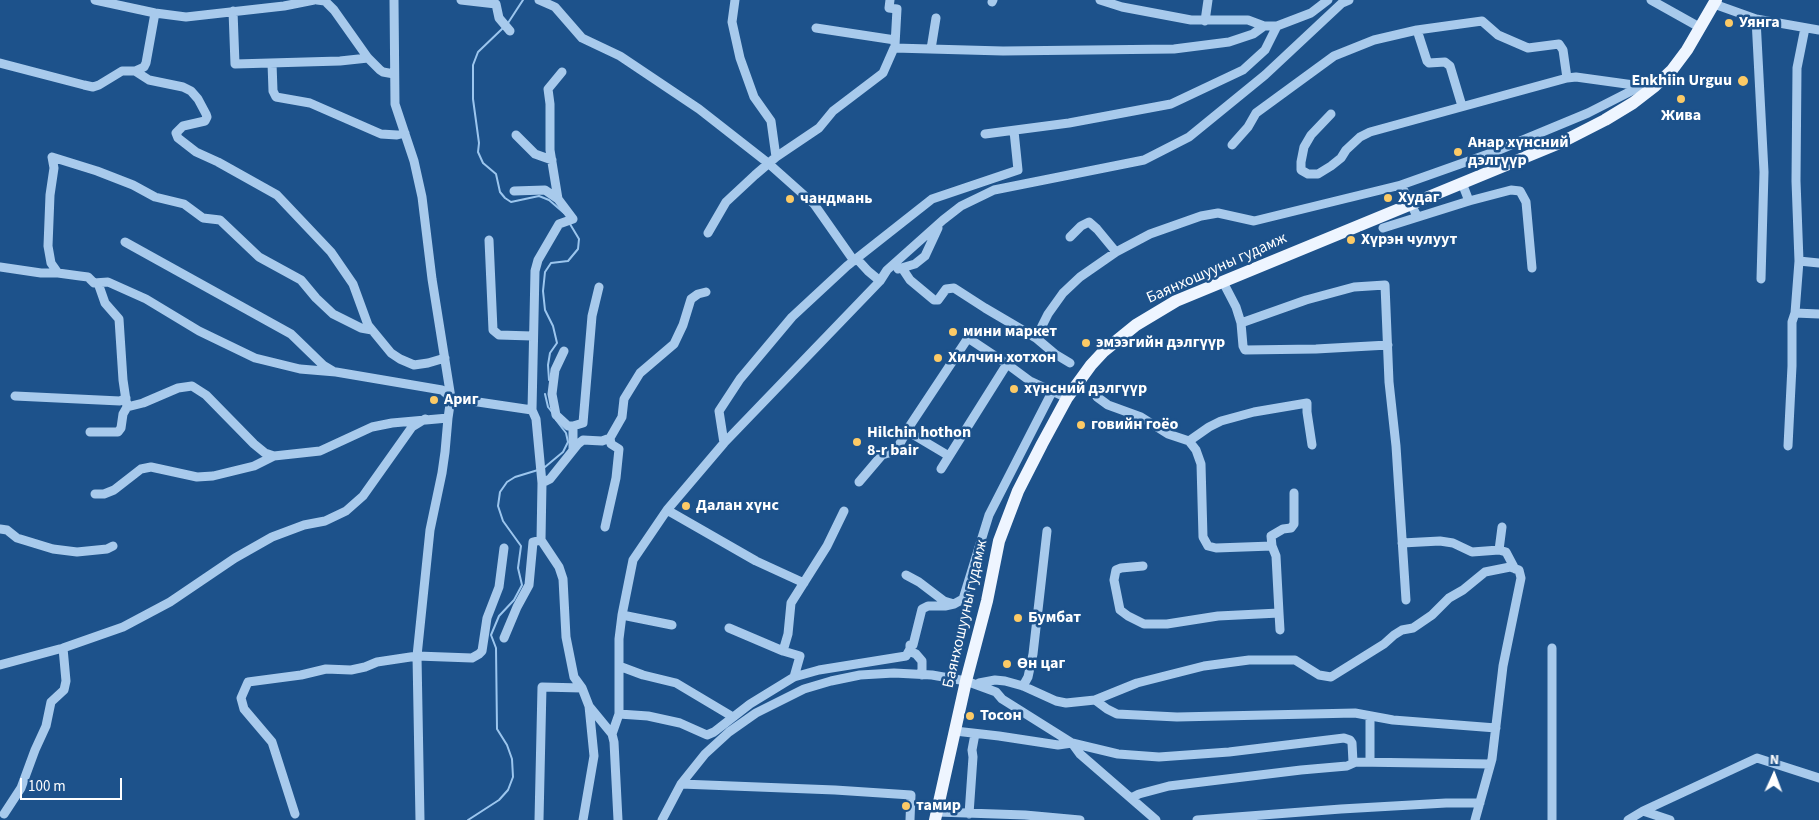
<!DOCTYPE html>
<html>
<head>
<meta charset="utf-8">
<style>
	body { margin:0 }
	#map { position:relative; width:1819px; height:820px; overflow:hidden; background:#1d528b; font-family:"Source Sans 3",sans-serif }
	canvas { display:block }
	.north { position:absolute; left:1749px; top:750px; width:50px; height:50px; -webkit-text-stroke:4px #1d528b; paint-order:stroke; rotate:2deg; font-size:14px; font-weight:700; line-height:20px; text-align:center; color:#fff }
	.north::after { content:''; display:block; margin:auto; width:18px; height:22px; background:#fff; clip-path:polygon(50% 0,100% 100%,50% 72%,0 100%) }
	.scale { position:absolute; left:20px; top:778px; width:102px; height:22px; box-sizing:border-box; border:2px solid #fff; border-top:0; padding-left:6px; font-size:15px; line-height:18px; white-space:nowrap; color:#fff; -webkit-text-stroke:4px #1d528b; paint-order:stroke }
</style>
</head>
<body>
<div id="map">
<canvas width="1819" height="820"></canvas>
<div class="north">N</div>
<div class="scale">100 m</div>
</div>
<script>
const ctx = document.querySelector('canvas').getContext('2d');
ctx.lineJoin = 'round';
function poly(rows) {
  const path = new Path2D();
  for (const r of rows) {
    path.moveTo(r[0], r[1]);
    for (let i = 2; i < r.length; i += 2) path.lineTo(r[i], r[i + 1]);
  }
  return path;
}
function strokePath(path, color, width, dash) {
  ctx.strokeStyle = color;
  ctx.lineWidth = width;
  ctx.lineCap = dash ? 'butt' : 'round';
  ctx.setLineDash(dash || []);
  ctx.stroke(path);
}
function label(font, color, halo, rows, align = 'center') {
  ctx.font = font + ' "Source Sans 3",sans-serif';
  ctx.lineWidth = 5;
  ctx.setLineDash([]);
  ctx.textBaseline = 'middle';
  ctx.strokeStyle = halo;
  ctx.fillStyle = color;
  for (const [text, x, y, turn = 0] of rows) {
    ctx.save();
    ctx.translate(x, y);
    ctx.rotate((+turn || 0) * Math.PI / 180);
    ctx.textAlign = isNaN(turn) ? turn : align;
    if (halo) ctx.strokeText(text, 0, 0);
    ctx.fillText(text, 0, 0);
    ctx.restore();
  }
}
strokePath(poly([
	[508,23,523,0],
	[503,28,478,52,473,65,473,99,479,143,478,152,483,163,496,174,500,192,505,198,511,202,539,196,549,200,564,213],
	[549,380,548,365,550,353,557,343,553,326,545,310,543,291,545,272,551,263,568,261,578,249,579,239,570,224],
	[545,394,548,407,552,412],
	[545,467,563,452,568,442,566,433,556,420],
	[468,820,499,800,508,790,513,777,512,759,507,745,497,729,496,648,491,635,499,616,514,600,522,585,518,568,521,546,503,521,498,506,500,492,507,482,515,477,538,470]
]), '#9cc6ee', 2);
strokePath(poly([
	[95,0,155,13,186,17,284,6,314,0],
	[317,0,325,1,334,10,368,58,380,70,383,72,394,74],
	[394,0,395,104,414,161,422,197,432,279,451,398,448,418,445,452,442,473,430,530,417,656,420,820],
	[461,0,496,4,499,18,510,31],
	[539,0,555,7,582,38,620,56,699,109,768,163,814,204,854,261],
	[735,0,732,22,740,58,754,97,771,121,776,157],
	[890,0,889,8,897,9,895,45],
	[1100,0,1122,7,1191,20,1248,20,1264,26],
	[1651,0,1701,28],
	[992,2,993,0],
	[1714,4,1756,19,1764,172,1761,279],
	[233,11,235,64,340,61,368,58],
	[1756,19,1819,30],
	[1205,21,1208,0],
	[816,28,895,40],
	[1805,28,1797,68,1796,181,1799,261,1795,313,1819,314],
	[1417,30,1427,61,1429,63,1445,62,1450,66,1462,106],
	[931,49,936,18],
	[0,63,84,85,93,87,99,85,122,71,135,71,144,67,146,63,155,13],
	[272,63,273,91,276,97,310,103,381,134,397,135,405,133],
	[135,71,149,80,183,87,191,91,198,99,206,114,207,117,205,121,183,126,176,133,178,138,196,152,218,162,277,195,331,252,353,284,368,325,391,353,400,359,414,365,428,363,445,358],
	[1331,114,1311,135,1304,147,1301,162,1301,170,1308,174,1318,174,1331,166,1341,158,1346,150,1360,137,1370,132,1567,78,1576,77,1641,86],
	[985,134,1069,123,1171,104,1243,70,1265,50,1277,26,1311,13,1328,0],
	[516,135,535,154,552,160],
	[1232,145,1248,127,1256,113,1334,56,1374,40,1417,30,1482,21,1498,35,1528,48,1559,44,1563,50,1567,78],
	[1462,183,1469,201],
	[1401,185,1494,152,1588,113,1641,86],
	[514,191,545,190,558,199],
	[1383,228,1469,201,1511,190,1520,191,1526,202,1532,268],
	[708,233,726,202,755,175,776,157,819,128,833,111,883,73,894,48,1003,51,1174,49,1229,42,1253,34,1264,26,1277,26],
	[1070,237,1081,226,1089,222,1097,229,1116,252],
	[489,240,493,330,499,335,532,336],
	[125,242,291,334,323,365,333,371],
	[857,259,868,271,880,281],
	[1799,261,1819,263],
	[0,267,41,273,58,273,80,276,88,277,94,283,108,282,146,299,199,331,255,358,300,369,336,372,442,390,451,398,532,410,536,419,542,483,541,540,559,567,563,579,566,637,574,677,582,688,589,706,612,734],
	[902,268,910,280,934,300,938,300,946,289,954,288,985,308,1036,338,1055,354,1070,363],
	[898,269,915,264,925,256,938,228],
	[58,273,51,263,48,246,50,195,54,168,52,157,97,171,133,185,155,197,184,204,203,218,220,220,259,257,301,280,316,298,333,314,361,328,372,330],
	[1223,282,1236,307,1241,323,1243,346,1245,350,1316,349,1388,345],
	[98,283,105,303,119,319,123,380,127,407],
	[1241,323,1306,300,1354,287,1385,285,1389,382,1396,446,1406,600],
	[1036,338,1048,314,1063,293,1080,277,1116,252,1150,234,1201,216,1218,213,1254,221,1401,185,1417,216],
	[564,351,555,370,552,394,556,415,568,426,573,426,583,423,592,316,599,287],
	[1094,392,1097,397,1108,405,1141,417,1168,434,1189,441,1196,450,1201,464,1203,537,1208,546,1216,548,1272,546,1276,556,1279,613,1218,616,1167,624,1144,624,1128,616,1120,610,1114,580,1116,570,1121,568,1143,566],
	[15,396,120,401,126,398],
	[532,410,535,271,538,260,559,224,573,219,558,199,550,150,550,104,548,89,562,72],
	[907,431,949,456],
	[90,432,118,432,121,428,123,414,127,407,143,403,178,388,192,386,206,395,254,444,265,453,274,456,320,451,372,427,392,423,448,418],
	[1189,441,1209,427,1221,421,1254,412,1307,403,1307,412,1312,445],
	[724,443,719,411,740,379,792,317,847,266,932,199,1018,170,1014,131],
	[1788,446,1792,366,1792,322,1795,313],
	[573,450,573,426],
	[941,469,1007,364,1030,381,1067,398],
	[859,482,882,455,892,452,898,447,909,427,968,338,1007,364],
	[542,483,550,479,578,444,583,440,602,441,610,438,622,417,624,399,640,373,674,344,683,325,691,299,698,294,706,292],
	[95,494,104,494,114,490,141,469,151,467,197,477,213,476,254,466,274,456],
	[667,510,756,561,804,583],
	[605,527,616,478,619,449,611,444,610,438],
	[0,529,7,530,17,538,53,549,77,552,107,549,113,546],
	[1402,543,1440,541,1453,543,1472,552,1499,550,1502,527],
	[1272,546,1271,536,1283,529,1291,528,1294,524,1294,493],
	[1499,550,1506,552,1515,569],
	[906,575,919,582,944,601,954,604,963,599,989,515,1052,392],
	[1279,613,1280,630],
	[622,615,672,625],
	[729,628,783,651],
	[504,638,517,607,529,585,533,542,541,540],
	[909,651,916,654,922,661,922,675],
	[0,665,63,648,123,627,170,602,235,558,272,537,304,525,325,521,346,511,363,496,412,427,425,419],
	[619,666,643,675,676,683,733,717],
	[794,677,800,656,783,651,788,634,791,603,827,546,844,511],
	[979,683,995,680,1005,681,1023,686,1056,701,1066,703,1095,700,1107,709,1117,714,1177,717,1355,713,1393,720,1496,728],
	[1023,686,1028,677,1033,654,1047,531],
	[1095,700,1137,683,1204,666,1249,660,1295,660,1319,675,1331,677,1384,644,1394,635,1402,630,1413,628,1432,615,1449,598,1463,590,1485,572,1510,567,1519,570,1521,578,1503,666,1492,759,1475,820],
	[619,714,648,716,680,723,707,735,714,732,750,704,794,677,819,670,906,656,910,649,910,645,913,645,922,609,928,606,945,606,954,604],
	[1370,716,1370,761],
	[955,731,999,736,1058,745,1072,743,1118,754,1159,757,1229,752,1344,738,1350,740,1352,743,1353,762],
	[681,784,835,790,911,795,910,820],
	[1131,798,1139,794,1169,786,1301,770,1347,766,1356,762,1490,764],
	[1643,811,1670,820],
	[937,812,1025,815,1080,820],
	[4,814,21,788,35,750,46,726,51,702,64,690,66,681,63,648],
	[295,814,272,742,244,709,241,698,248,682,301,675,326,669,351,670,365,667,377,662,417,656,472,658,479,654,482,651,487,618,499,587,504,548],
	[969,814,973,757,972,750,975,734],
	[539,820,542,687,582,688],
	[583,820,594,756,589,706],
	[618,820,614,742,612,734,619,714,619,639,622,615,633,560,667,510,724,443,880,281,887,270,943,220,961,206,994,190,1144,160,1189,137,1265,75,1342,3,1349,0],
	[662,820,681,784,705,754,729,732,756,713,804,689,831,681,860,675,894,673,932,675,966,681,996,692,1002,699,1072,743,1080,754,1156,820],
	[1197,820,1341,809,1446,803,1480,803],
	[1552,820,1552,648],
	[1628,820,1643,811,1757,758,1819,778]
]), '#a8caec', 9);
strokePath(poly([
	[935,820,966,681,987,601,999,541,1018,491,1042,444,1067,398,1091,365,1104,351,1136,325,1176,301,1562,142,1605,120,1633,103,1655,86,1672,70,1687,50,1716,0]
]), '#eef5ff', 12);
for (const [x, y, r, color] of [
	[1729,23,5,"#fcca66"],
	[1743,81,6,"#fcca66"],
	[1681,99,5,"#fcca66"],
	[1458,152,5,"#fcca66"],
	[1388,198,5,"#fcca66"],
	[790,199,5,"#fcca66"],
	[1351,240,5,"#fcca66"],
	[953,332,5,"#fcca66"],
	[1086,343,5,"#fcca66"],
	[938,358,5,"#fcca66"],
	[1014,389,5,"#fcca66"],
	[434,400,5,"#fcca66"],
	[1081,425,5,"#fcca66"],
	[857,442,5,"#fcca66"],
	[686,506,5,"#fcca66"],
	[1018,618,5,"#fcca66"],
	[1007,664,5,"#fcca66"],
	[970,716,5,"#fcca66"],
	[906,806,5,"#fcca66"]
]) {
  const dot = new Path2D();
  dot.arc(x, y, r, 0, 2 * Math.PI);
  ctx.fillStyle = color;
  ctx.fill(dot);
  strokePath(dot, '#1d528b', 2);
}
label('bold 16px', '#fff', '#1d528b', [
	["Уянга",1739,23],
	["Enkhiin Urguu",1732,81,"right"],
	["Жива",1681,116,"center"],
	["Анар хүнсний",1468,143],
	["дэлгүүр",1468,161],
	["Худаг",1398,198],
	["чандмань",800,199],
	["Хүрэн чулуут",1361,240],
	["мини маркет",963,332],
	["эмээгийн дэлгүүр",1096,343],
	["Хилчин хотхон",948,358],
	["хүнсний дэлгүүр",1024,389],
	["Ариг",444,400],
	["говийн гоёо",1091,425],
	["Hilchin hothon",867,433],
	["8-r bair",867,451],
	["Далан хүнс",696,506],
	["Бумбат",1028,618],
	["Өн цаг",1017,664],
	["Тосон",980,716],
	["тамир",916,806]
], 'left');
label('16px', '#fff', '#1d528b', [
	["Баянхошууны гудамж",1217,269,-24],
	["Баянхошууны гудамж",966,614,-77]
]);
</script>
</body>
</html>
